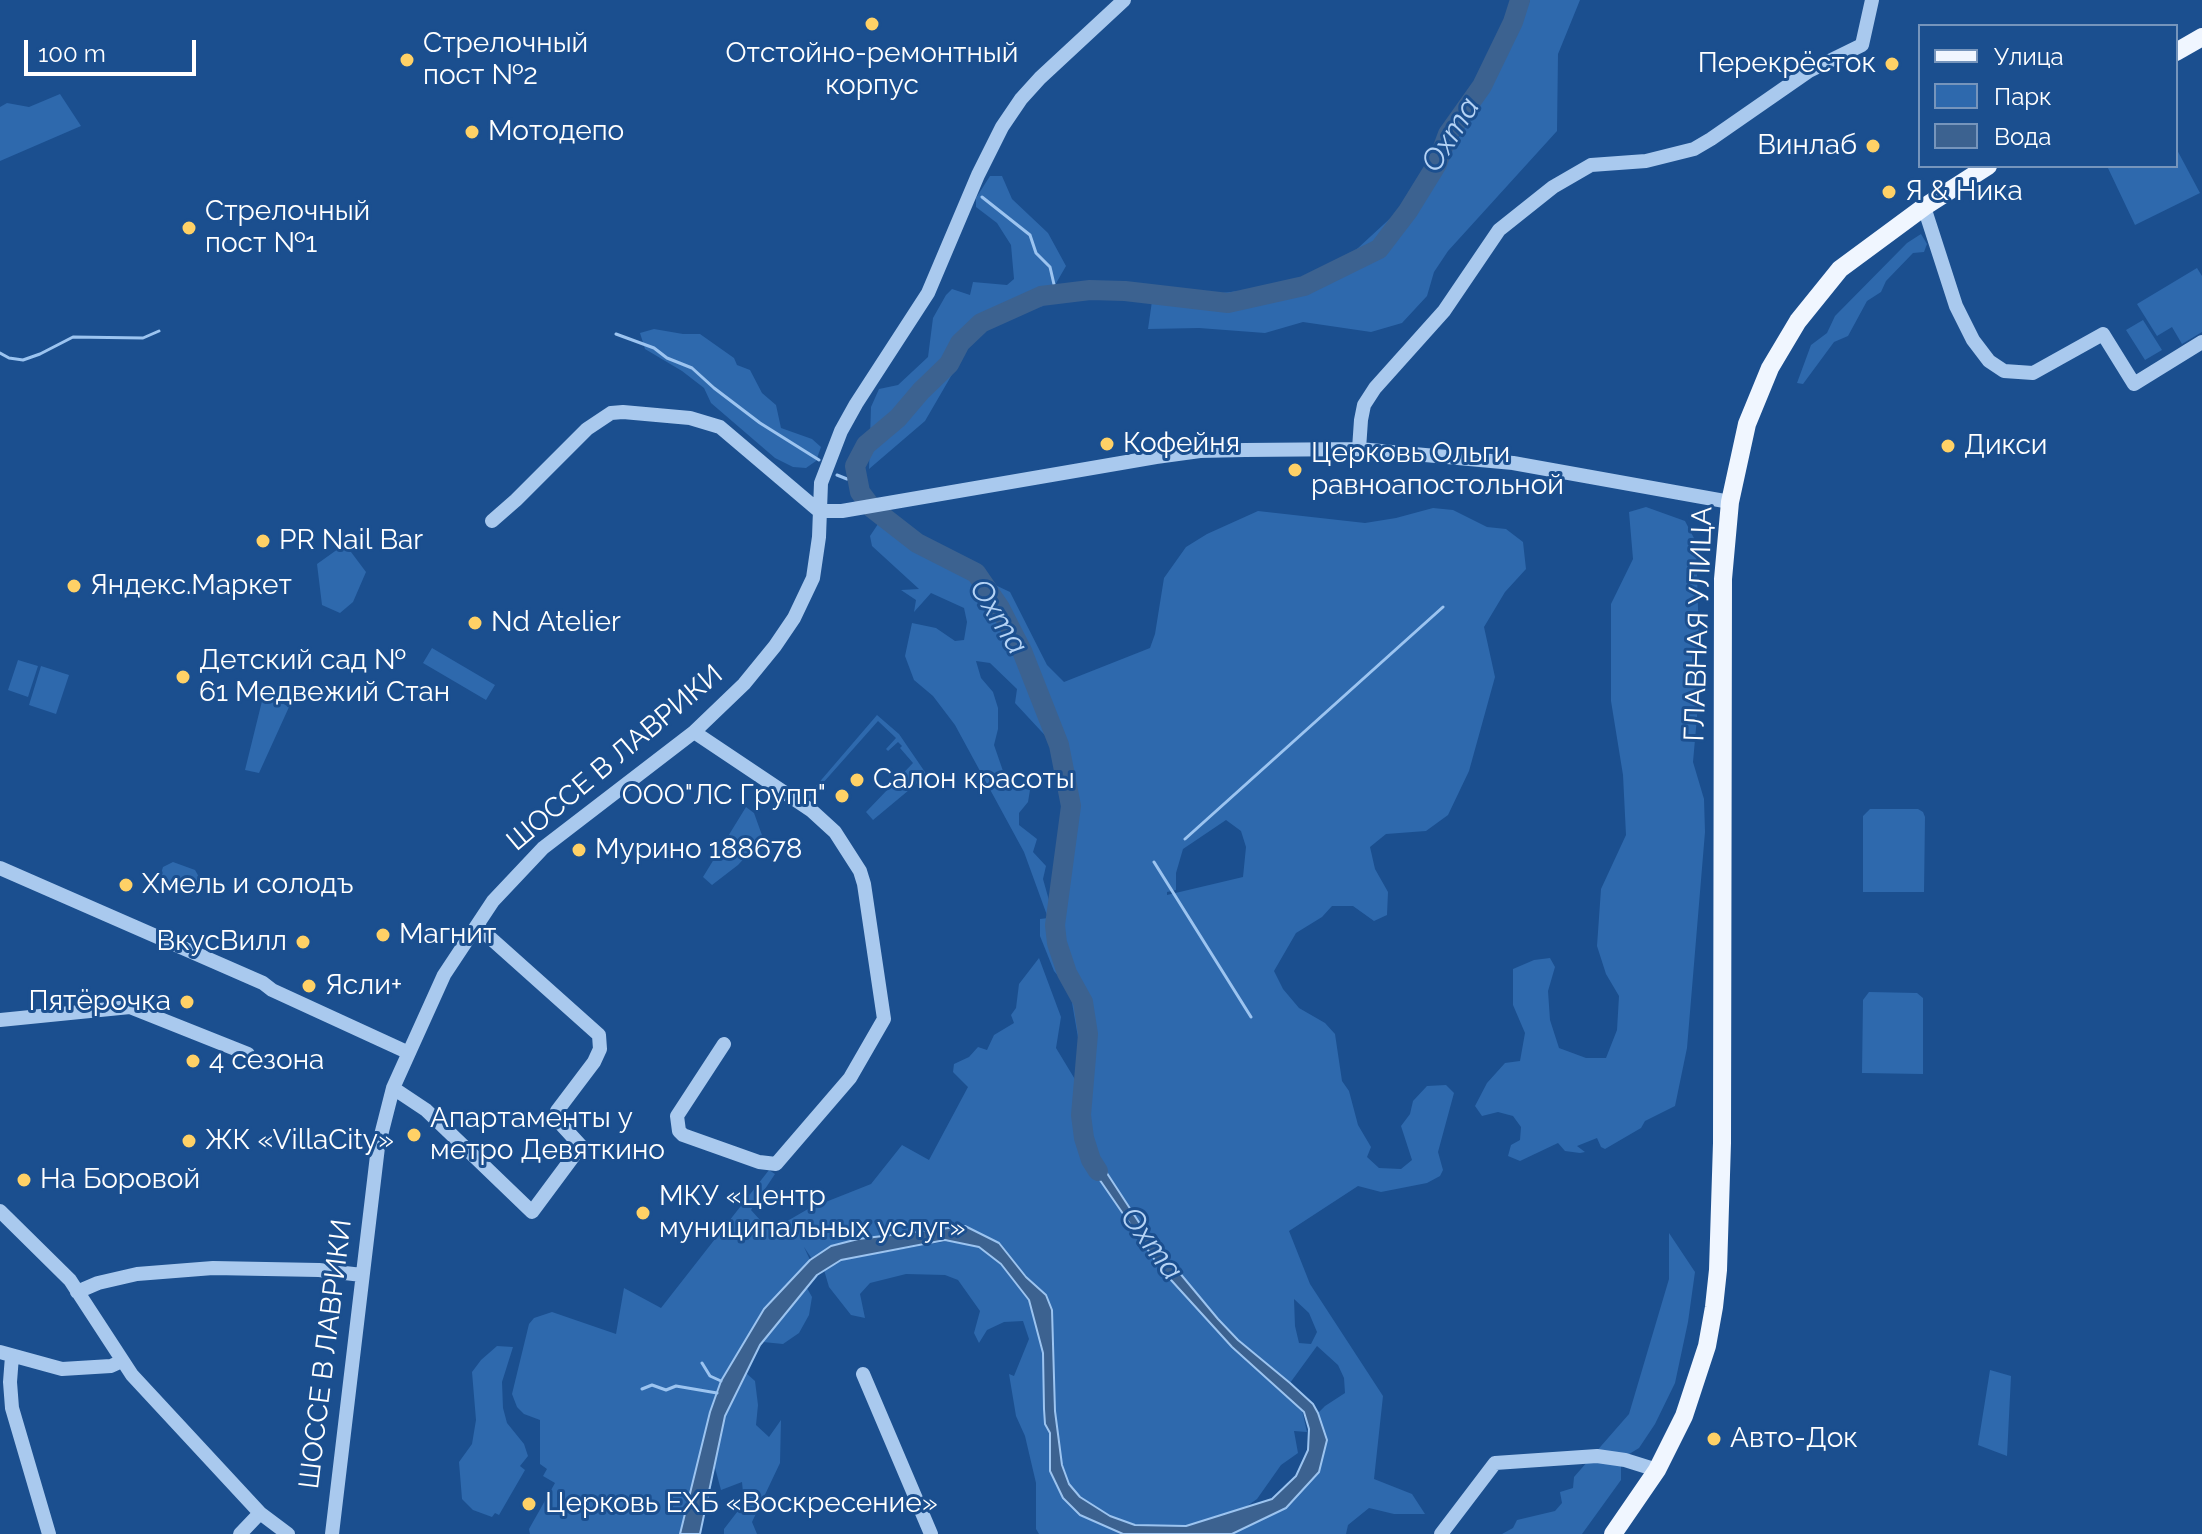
<!DOCTYPE html>
<html>
<head>
<meta charset="utf-8">
<style>
	body { margin:0 }
	#map { position:relative; width:2202px; height:1534px; overflow:hidden; background:#1b4f8f; font-family:Raleway,sans-serif }
	canvas { display:block }
	.legend { position:absolute; left:1918px; top:24px; width:260px; height:144px; box-sizing:border-box; background:#1b4f8f; border:2px solid #7695bc; margin:0; padding:10px 14px; list-style:none; font-size:24px; color:#fff }
	.legend li { display:flex; align-items:center; gap:16px; height:40px }
	.legend b { width:40px; border:2px solid #7695bc }
	.scale { position:absolute; left:24px; top:40px; width:172px; height:36px; box-sizing:border-box; border:4px solid #fff; border-top:0; padding-left:10px; font-size:24px; line-height:28px; white-space:nowrap; color:#fff; -webkit-text-stroke:6px #1b4f8f; paint-order:stroke }
</style>
</head>
<body>
<div id="map">
<canvas width="2202" height="1534"></canvas>
<ul class="legend">
<li><b style="height:10px;background:#f0f6ff"></b>Улица</li>
<li><b style="height:22px;background:#2e69ad"></b>Парк</li>
<li><b style="height:22px;background:#3c6290"></b>Вода</li>
</ul>
<div class="scale">100 m</div>
</div>
<script>
const ctx = document.querySelector('canvas').getContext('2d');
ctx.lineJoin = 'round';
function paint(path, color) {
  ctx.fillStyle = color;
  ctx.fill(path, 'evenodd');
}
function poly(rows) {
  const path = new Path2D();
  for (const r of rows) {
    path.moveTo(r[0], r[1]);
    for (let i = 2; i < r.length; i += 2) path.lineTo(r[i], r[i + 1]);
  }
  return path;
}
function strokePath(path, color, width, dash) {
  ctx.strokeStyle = color;
  ctx.lineWidth = width;
  ctx.lineCap = dash ? 'butt' : 'round';
  ctx.setLineDash(dash || []);
  ctx.stroke(path);
}
function label(font, color, halo, rows, align = 'center') {
  ctx.font = font + ' Raleway,sans-serif';
  ctx.lineWidth = 6;
  ctx.setLineDash([]);
  ctx.textBaseline = 'middle';
  ctx.strokeStyle = halo;
  ctx.fillStyle = color;
  for (const [text, x, y, turn = 0] of rows) {
    ctx.save();
    ctx.translate(x, y);
    ctx.rotate((+turn || 0) * Math.PI / 180);
    ctx.textAlign = isNaN(turn) ? turn : align;
    if (halo) ctx.strokeText(text, 0, 0);
    ctx.fillText(text, 0, 0);
    ctx.restore();
  }
}
paint(poly([
	[1530,0,1580,0,1558,54,1557,131,1448,251,1434,272,1427,296,1402,323,1371,332,1303,322,1265,333,1199,328,1148,329,1152,301,1291,285,1345,260,1396,213,1449,154,1485,94,1514,39],
	[60,94,81,126,0,161,0,107,7,103,29,107],
	[2176,148,2200,193,2135,225,2107,166,2176,166],
	[990,176,1002,176,1012,199,1048,233,1066,266,1043,306,1012,314,979,328,925,421,869,469,871,407,879,389,898,385,928,357,933,318,946,295,952,289,970,295,973,282,1007,285,1014,279,1011,245,997,223,976,207,976,198],
	[1921,234,1927,244,1924,252,1913,253,1886,281,1881,292,1867,301,1848,336,1834,342,1803,384,1797,383,1811,345,1827,333,1835,316,1907,243],
	[2197,268,2202,276,2202,332,2182,344,2172,327,2157,336,2137,304],
	[2143,320,2162,350,2145,360,2126,330],
	[654,329,683,334,700,334,734,358,737,365,750,370,762,393,776,405,781,428,812,439,821,447,816,461,806,468,793,467,775,458,711,403,704,388,682,371,645,349,640,333],
	[1646,507,1685,521,1696,542,1699,641,1697,717,1693,762,1704,799,1705,832,1687,1048,1675,1106,1645,1121,1641,1128,1605,1149,1601,1147,1597,1138,1577,1146,1585,1152,1580,1153,1565,1151,1558,1143,1520,1161,1508,1156,1511,1145,1520,1140,1521,1127,1513,1116,1498,1112,1482,1116,1475,1106,1487,1083,1505,1063,1520,1061,1525,1033,1513,1005,1513,969,1534,960,1550,958,1555,967,1548,991,1550,1020,1559,1048,1586,1058,1606,1058,1617,1030,1619,996,1606,974,1597,946,1601,889,1626,835,1623,775,1611,701,1611,604,1633,559,1629,512],
	[1433,508,1453,510,1487,527,1506,529,1523,542,1526,569,1505,592,1484,627,1495,677,1469,771,1448,815,1426,831,1386,834,1370,847,1375,869,1388,892,1387,915,1374,921,1353,906,1332,906,1322,917,1296,933,1274,971,1283,989,1299,1008,1325,1023,1335,1034,1342,1081,1349,1091,1358,1125,1371,1147,1367,1157,1379,1168,1401,1169,1412,1160,1401,1126,1410,1114,1413,1101,1427,1086,1446,1085,1454,1093,1438,1152,1443,1170,1440,1176,1427,1183,1381,1192,1358,1186,1289,1231,1310,1284,1383,1396,1374,1479,1412,1494,1425,1514,1394,1514,1369,1508,1348,1525,1346,1534,1232,1534,1286,1508,1327,1440,1318,1413,1325,1406,1345,1393,1344,1378,1338,1365,1317,1346,1290,1383,1279,1374,1282,1393,1302,1410,1307,1432,1294,1431,1298,1453,1281,1465,1257,1499,1243,1509,1186,1526,1135,1525,1110,1516,1080,1497,1069,1484,1062,1465,1055,1411,1052,1310,1046,1295,1026,1277,999,1243,882,1236,831,1246,812,1259,804,1247,810,1260,764,1309,721,1381,710,1412,680,1534,530,1534,529,1529,555,1483,543,1476,547,1469,540,1464,540,1420,524,1414,517,1407,512,1394,529,1324,534,1318,552,1312,616,1334,624,1288,661,1308,769,1170,775,1174,751,1210,770,1231,808,1209,871,1184,902,1145,929,1160,968,1087,953,1072,954,1064,969,1057,978,1047,987,1050,994,1035,1014,1023,1011,1015,1016,1008,1019,984,1039,958,1061,1017,1056,1048,1076,1081,1077,1088,1081,1055,1070,991,1054,971,1040,936,1040,919,1048,918,1024,852,955,725,933,696,914,680,905,656,912,623,936,628,955,641,964,640,967,622,964,608,931,593,914,612,916,600,901,590,919,589,872,546,870,536,878,524,904,542,1010,592,1047,665,1064,682,1150,648,1155,634,1164,578,1186,547,1207,534,1258,511,1365,523,1396,518],
	[976,661,990,663,1017,689,1015,703,1053,744,1066,806,1062,835,1069,839,1069,859,1063,888,1050,904,1043,879,1046,866,1033,852,1037,839,1019,825,1019,813,1028,802,1030,790,1016,787,1003,771,994,745,998,729,998,708,993,692,981,678],
	[1226,820,1241,831,1246,847,1243,877,1167,895,1167,892,1176,890,1176,873,1183,849],
	[1294,1299,1309,1313,1317,1332,1311,1344,1299,1343,1295,1326],
	[345,544,366,572,353,602,340,613,322,605,317,564],
	[432,648,495,685,486,700,423,663],
	[18,660,38,666,28,697,8,690],
	[41,666,69,675,56,714,29,705],
	[264,693,289,707,259,773,245,770],
	[877,715,899,734,927,775,873,820,866,812,913,763,900,748,902,746,898,742,888,751,886,749,896,738,878,721,806,802,804,800],
	[746,807,754,813,763,838,738,865,712,885,703,877],
	[1870,809,1918,809,1923,812,1925,817,1924,892,1863,892,1863,816],
	[173,862,195,870,199,877,195,890,159,880,163,867],
	[1869,992,1917,993,1923,998,1923,1074,1862,1073,1863,1000],
	[1669,1233,1695,1272,1688,1322,1675,1383,1655,1424,1639,1448,1621,1459,1621,1480,1582,1534,1502,1534,1513,1528,1517,1520,1555,1511,1562,1503,1560,1492,1573,1488,1574,1477,1629,1414,1669,1279],
	[948,1241,979,1247,1001,1264,1029,1300,1043,1353,1044,1409,1045,1424,1050,1433,1050,1471,1063,1498,1080,1515,1123,1534,1039,1534,1036,1529,1036,1483,1025,1436,1016,1416,1009,1374,1014,1376,1029,1339,1023,1321,1004,1322,987,1330,979,1343,974,1333,980,1311,958,1280,945,1275,906,1274,870,1283,860,1294,865,1318,851,1315,829,1287,824,1270,841,1260],
	[807,1288,812,1297,809,1315,799,1333,783,1344,763,1342],
	[497,1346,513,1347,502,1382,503,1408,507,1423,524,1444,528,1456,520,1466,525,1470,499,1515,495,1513,492,1517,473,1510,462,1499,459,1462,472,1444,476,1420,472,1372,481,1360],
	[1990,1370,2011,1376,2007,1456,1978,1445],
	[746,1373,755,1381,758,1405,756,1425,769,1437,781,1420,780,1463,752,1522,757,1534,724,1534,724,1529,744,1503,742,1482,721,1490,714,1464,725,1416]
]), '#2e69ad');
const water = poly([
	[1085,1146,1101,1164,1144,1230,1218,1319,1238,1340,1290,1383,1313,1404,1318,1413,1327,1440,1319,1472,1286,1508,1232,1534,1123,1534,1080,1515,1063,1498,1050,1471,1050,1433,1045,1424,1044,1409,1043,1353,1029,1300,1001,1264,979,1247,945,1240,841,1260,817,1275,760,1345,725,1416,700,1534,680,1534,710,1412,721,1381,764,1309,810,1260,831,1246,858,1239,965,1226,999,1243,1026,1277,1046,1295,1052,1310,1055,1411,1062,1465,1069,1484,1080,1497,1110,1516,1135,1525,1186,1526,1272,1499,1296,1476,1308,1450,1309,1429,1304,1412,1232,1347,1161,1269,1095,1173,1085,1146]
]);
paint(water, '#3c6290');
strokePath(water, '#9cc4f0', 2);
strokePath(poly([
	[982,197,1030,235,1036,253,1050,267,1056,293],
	[616,334,654,348,667,358,692,368,714,388,760,423,819,460],
	[0,353,9,358,23,360,40,354,73,337,143,338,159,331],
	[837,475,847,479,857,478],
	[1185,839,1443,607],
	[1154,862,1251,1017],
	[702,1363,710,1376,721,1381],
	[642,1389,652,1385,666,1390,676,1386,717,1393]
]), '#9cc4f0', 3);
strokePath(poly([
	[1098,1171,1091,1160,1084,1138,1081,1115,1088,1034,1083,1002,1067,973,1057,943,1055,925,1071,806,1059,745,1022,651,1000,608,976,573,917,543,872,508,860,492,855,466,866,445,898,418,921,391,949,364,960,343,981,323,1041,296,1090,290,1125,291,1228,303,1304,286,1379,249,1408,211,1437,164,1448,134,1482,86,1513,22,1520,0]
]), '#3c6290', 20);
strokePath(poly([
	[1924,207,1956,306,1973,340,1989,361,2004,371,2033,373,2103,334,2134,384,2202,342],
	[1359,449,1361,420,1364,405,1375,388,1444,311,1499,230,1553,187,1591,165,1646,161,1694,149,1711,139,1809,71,1862,45,1872,0],
	[492,521,516,500,587,429,611,413,623,412,690,418,720,427,819,511,842,511,1156,457,1200,451,1245,450,1359,449,1513,463,1730,502],
	[694,732,812,811,835,832,860,871,864,884,884,1019,850,1078,776,1164,759,1162,683,1135,679,1131,677,1116,724,1044],
	[0,868,263,983,272,990,407,1052],
	[0,1020,130,1007,248,1054],
	[393,1088,426,1110,532,1212,581,1146,559,1122,557,1111,594,1062,600,1049,599,1035,477,926],
	[0,1211,70,1280,132,1375,260,1513,288,1534],
	[77,1292,98,1283,137,1274,213,1268,319,1270,362,1275],
	[0,1352,62,1369,111,1366,122,1361],
	[12,1356,10,1382,12,1408,49,1534],
	[863,1374,931,1534],
	[240,1534,260,1513],
	[332,1534,378,1147,393,1088,444,975,493,901,543,848,694,732,744,684,775,646,794,618,813,578,819,537,821,483,841,431,856,404,928,293,978,175,1002,127,1021,99,1040,78,1124,0],
	[1441,1534,1495,1463,1597,1456,1625,1460,1657,1470]
]), '#a9c9ee', 14);
strokePath(poly([
	[2176,52,2202,37],
	[1613,1534,1657,1470,1684,1416,1707,1346,1714,1307,1718,1270,1722,1143,1723,579,1730,502,1747,424,1770,368,1798,321,1840,269,1924,207,1988,166]
]), '#f0f6ff', 18);
for (const [x, y, r, color] of [
	[872,24,8,"#ffd166"],
	[407,60,8,"#ffd166"],
	[1892,64,8,"#ffd166"],
	[472,132,8,"#ffd166"],
	[1873,146,8,"#ffd166"],
	[1889,192,8,"#ffd166"],
	[189,228,8,"#ffd166"],
	[1107,444,8,"#ffd166"],
	[1948,446,8,"#ffd166"],
	[1295,470,8,"#ffd166"],
	[263,541,8,"#ffd166"],
	[74,586,8,"#ffd166"],
	[475,623,8,"#ffd166"],
	[183,677,8,"#ffd166"],
	[857,780,8,"#ffd166"],
	[842,796,8,"#ffd166"],
	[579,850,8,"#ffd166"],
	[126,885,8,"#ffd166"],
	[383,935,8,"#ffd166"],
	[303,942,8,"#ffd166"],
	[309,986,8,"#ffd166"],
	[187,1002,8,"#ffd166"],
	[193,1061,8,"#ffd166"],
	[414,1135,8,"#ffd166"],
	[189,1141,8,"#ffd166"],
	[24,1180,8,"#ffd166"],
	[643,1213,8,"#ffd166"],
	[1714,1439,8,"#ffd166"],
	[529,1504,8,"#ffd166"]
]) {
  const dot = new Path2D();
  dot.arc(x, y, r, 0, 2 * Math.PI);
  ctx.fillStyle = color;
  ctx.fill(dot);
  strokePath(dot, '#1b4f8f', 3);
}
label('28px', '#fff', '#1b4f8f', [
	["Стрелочный",423,44],
	["пост №2",423,76],
	["Отстойно-ремонтный",872,54,"center"],
	["корпус",872,86,"center"],
	["Перекрёсток",1876,64,"right"],
	["Мотодепо",488,132],
	["Винлаб",1857,146,"right"],
	["Я & Ника",1905,192],
	["Стрелочный",205,212],
	["пост №1",205,244],
	["Кофейня",1123,444],
	["Дикси",1964,446],
	["Церковь Ольги",1311,454],
	["равноапостольной",1311,486],
	["PR Nail Bar",279,541],
	["Яндекс.Маркет",90,586],
	["Nd Atelier",491,623],
	["Детский сад №",199,661],
	["61 Медвежий Стан",199,693],
	["Салон красоты",873,780],
	["ООО\"ЛС Групп\"",826,796,"right"],
	["Мурино 188678",595,850],
	["Хмель и солодъ",142,885],
	["Магнит",399,935],
	["ВкусВилл",287,942,"right"],
	["Ясли+",325,986],
	["Пятёрочка",171,1002,"right"],
	["4 сезона",209,1061],
	["Апартаменты у",430,1119],
	["метро Девяткино",430,1151],
	["ЖК «VillaCity»",205,1141],
	["На Боровой",40,1180],
	["МКУ «Центр",659,1197],
	["муниципальных услуг»",659,1229],
	["Авто-Док",1730,1439],
	["Церковь ЕХБ «Воскресение»",545,1504]
], 'left');
label('28px', '#fff', '#1b4f8f', [
	["ГЛАВНАЯ УЛИЦА",1699,624,-88],
	["ШОССЕ В ЛАВРИКИ",615,758,-40],
	["ШОССЕ В ЛАВРИКИ",326,1354,-83]
]);
label('italic 30px', '#b5d3f5', '#1b4f8f', [
	["Охта",1451,135,-58],
	["Охта",998,617,58],
	["Охта",1151,1244,53]
]);
</script>
</body>
</html>
